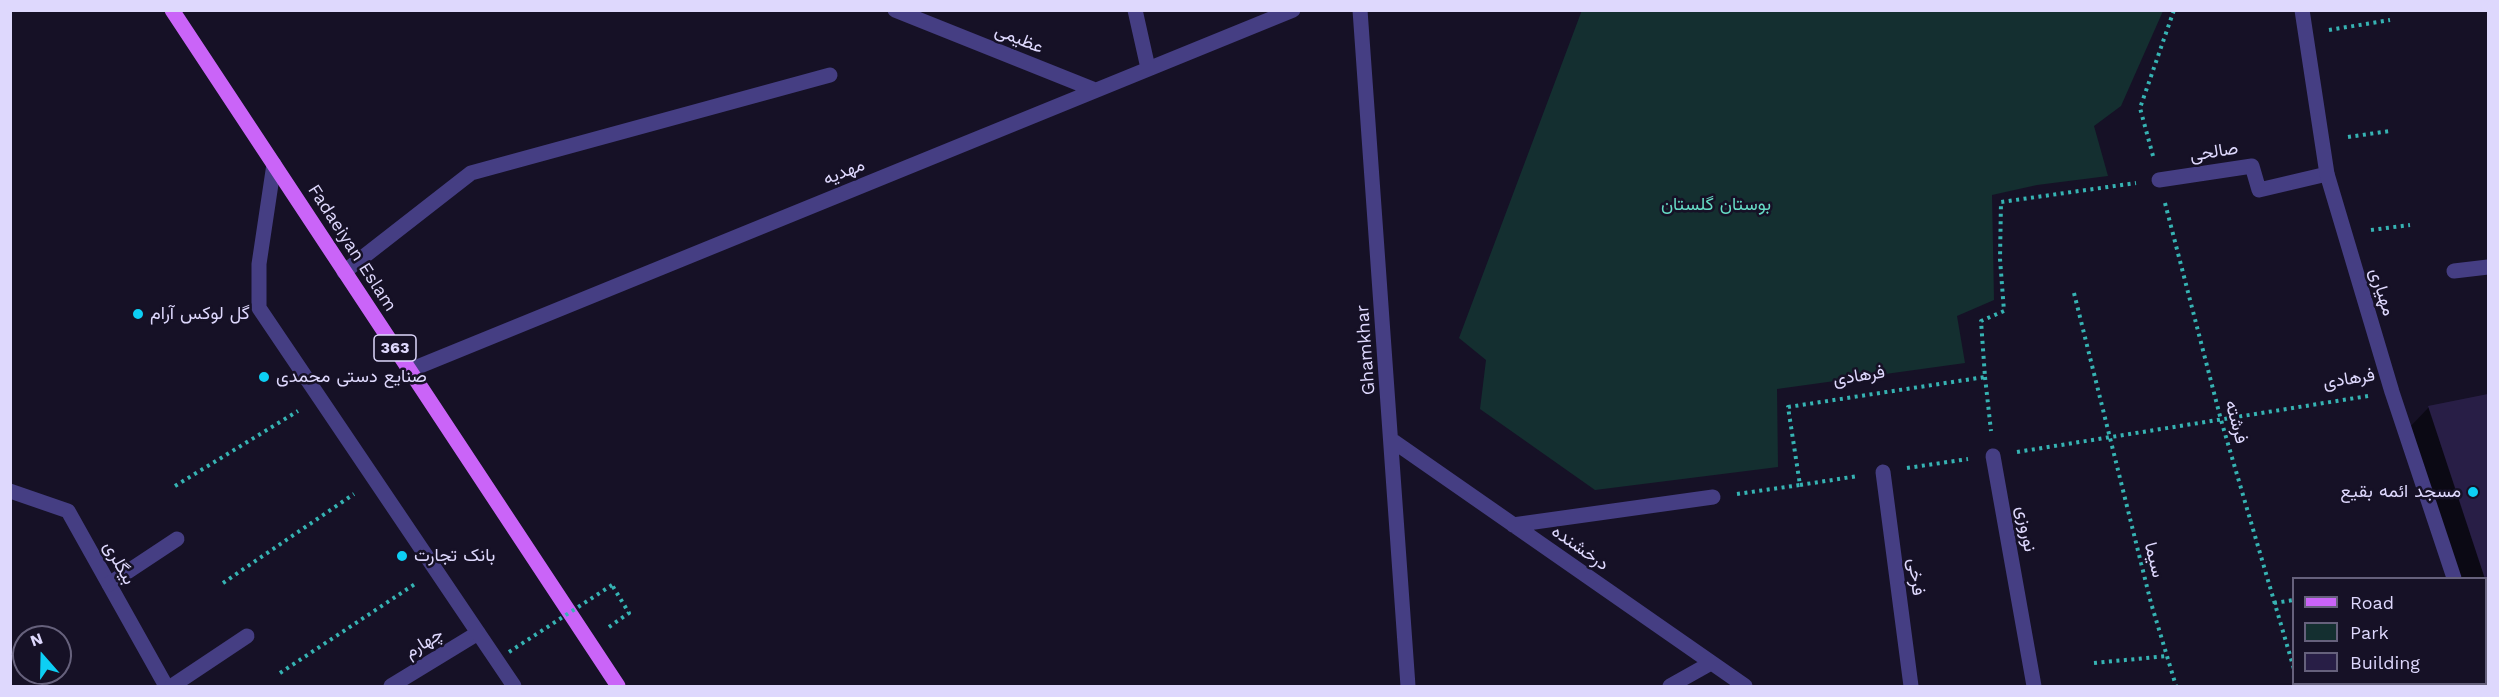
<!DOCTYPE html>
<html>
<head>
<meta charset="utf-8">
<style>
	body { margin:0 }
	#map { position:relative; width:2499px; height:697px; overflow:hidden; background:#161126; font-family:"Work Sans",sans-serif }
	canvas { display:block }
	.frame { position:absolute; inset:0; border:12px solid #ded8fd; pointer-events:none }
	.legend { position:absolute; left:2292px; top:577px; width:195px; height:108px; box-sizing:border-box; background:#161126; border:2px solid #66617c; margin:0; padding:8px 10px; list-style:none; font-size:18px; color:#ded8fd }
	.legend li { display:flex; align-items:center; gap:12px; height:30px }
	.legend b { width:30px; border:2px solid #66617c }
	.north { position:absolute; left:12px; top:625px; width:60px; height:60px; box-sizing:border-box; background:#161126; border:2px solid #66617c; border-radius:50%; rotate:340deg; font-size:16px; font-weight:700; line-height:24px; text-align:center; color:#ded8fd }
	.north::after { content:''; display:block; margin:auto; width:21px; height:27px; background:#0dcff4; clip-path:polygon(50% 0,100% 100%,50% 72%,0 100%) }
</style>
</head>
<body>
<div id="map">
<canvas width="2499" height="697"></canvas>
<div class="frame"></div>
<ul class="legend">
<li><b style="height:8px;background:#ca64f8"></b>Road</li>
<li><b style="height:16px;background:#142f30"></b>Park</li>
<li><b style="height:16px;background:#281e46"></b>Building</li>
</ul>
<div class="north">N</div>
</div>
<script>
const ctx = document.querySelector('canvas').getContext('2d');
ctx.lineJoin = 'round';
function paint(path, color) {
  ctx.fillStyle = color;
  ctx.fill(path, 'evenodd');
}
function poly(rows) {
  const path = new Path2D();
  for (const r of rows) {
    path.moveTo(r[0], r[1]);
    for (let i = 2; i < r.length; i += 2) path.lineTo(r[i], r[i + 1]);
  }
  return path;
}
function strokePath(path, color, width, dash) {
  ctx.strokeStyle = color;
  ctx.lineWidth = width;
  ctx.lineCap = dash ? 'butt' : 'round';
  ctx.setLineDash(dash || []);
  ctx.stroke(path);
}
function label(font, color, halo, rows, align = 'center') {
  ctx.font = font + ' "Work Sans",Vazirmatn,sans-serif';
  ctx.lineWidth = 5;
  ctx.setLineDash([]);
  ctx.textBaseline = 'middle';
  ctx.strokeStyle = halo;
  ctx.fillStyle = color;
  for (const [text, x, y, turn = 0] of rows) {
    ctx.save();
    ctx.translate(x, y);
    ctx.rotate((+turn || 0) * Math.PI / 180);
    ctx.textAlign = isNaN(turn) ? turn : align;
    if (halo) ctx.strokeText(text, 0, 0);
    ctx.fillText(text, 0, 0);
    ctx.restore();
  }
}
paint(poly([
	[1582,10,2163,10,2163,11,2121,106,2094,126,2108,176,2037,185,1992,195,1994,300,1957,316,1965,363,1777,389,1778,467,1595,490,1480,409,1486,360,1459,338]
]), '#142f30');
paint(poly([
	[2488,395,2488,664,2486,664,2486,578,2454,578,2406,431,2429,407]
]), '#0007');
paint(poly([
	[2488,394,2488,588,2428,406]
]), '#281e46');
strokePath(poly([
	[2329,30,2390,20],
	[2348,137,2390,131],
	[2153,156,2140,108,2174,10],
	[2165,203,2221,420,2294,669],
	[2371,230,2410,225],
	[2074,293,2151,603,2176,686],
	[1985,377,1991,431],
	[2017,452,2368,396],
	[1907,468,1968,459],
	[1800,485,1858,476],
	[175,486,298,411],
	[1737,494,1800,485,1788,407,1985,377,1981,321,2004,311,2000,259,2001,202,2136,183],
	[223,583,354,494],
	[2274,603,2294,600],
	[609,627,629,613,612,585],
	[2094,663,2167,656],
	[280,673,415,584],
	[2298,684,2299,686]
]), '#36b3b3', 4, [3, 4.5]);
strokePath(poly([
	[2159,180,2252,166,2259,190,2327,174],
	[344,272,471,173,830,75],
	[10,491,68,511,166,686]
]), '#453e83', 15);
strokePath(poly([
	[895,10,1095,90],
	[1135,10,1148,68],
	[1360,10,1408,686],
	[2302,10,2327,174,2392,392,2454,578],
	[2454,271,2488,267],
	[410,370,1293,10],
	[1393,441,1745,686],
	[1993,456,2034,686],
	[1883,472,1911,686],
	[1513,525,1713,497],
	[109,584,177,539],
	[2486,681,2488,681],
	[172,686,247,636],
	[391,686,478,633],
	[1670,686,1711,663],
	[2451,686,2470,684]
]), '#453e83', 15);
strokePath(poly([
	[274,164,259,264,259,308,514,686]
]), '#453e83', 15);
strokePath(poly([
	[172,10,618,686]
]), '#ca64f8', 15);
strokePath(poly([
	[509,652,612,585]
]), '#36b3b3', 4, [3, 4.5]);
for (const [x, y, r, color] of [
	[138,314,6,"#0dcff4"],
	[264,377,6,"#0dcff4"],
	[2473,492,6,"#0dcff4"],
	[402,556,6,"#0dcff4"]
]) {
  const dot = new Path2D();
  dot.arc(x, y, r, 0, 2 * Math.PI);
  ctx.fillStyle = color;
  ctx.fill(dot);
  strokePath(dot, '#161126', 2);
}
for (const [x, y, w] of [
	[395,348,42]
]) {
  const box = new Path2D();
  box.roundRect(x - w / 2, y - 13, w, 26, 4.5);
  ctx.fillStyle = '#161126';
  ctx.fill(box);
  strokePath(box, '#ded8fd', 1.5);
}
label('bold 16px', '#ded8fd', null, [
	["363",395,348]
]);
label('18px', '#ded8fd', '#161126', [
	["عظیمی",1019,39,22],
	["صالحی",2214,152,-9],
	["مهدیه",844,172,-22],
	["Fadaeiyan Eslam",352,248,57],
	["مهیاری",2382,292,73],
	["Ghamkhar",1366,350,-94],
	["فرهادی",1859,376,-9],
	["فرهادی",2349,379,-9],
	["فرشته",2236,422,75],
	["نوروزی",2026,529,80],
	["درخشنده",1580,548,35],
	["سیما",2154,560,76],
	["بیگلری",119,563,61],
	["فرخی",1916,577,83],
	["چهارم",424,643,-32]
]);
label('18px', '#66dbc5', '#161126', [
	["بوستان گلستان",1716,205]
]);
label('18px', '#ded8fd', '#161126', [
	["گل لوکس آرام",150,314],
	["صنایع دستی محمدی",276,377],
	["مسجد ائمه بقیع",2461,492,"right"],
	["بانک تجارت",414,556]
], 'left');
</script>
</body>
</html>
